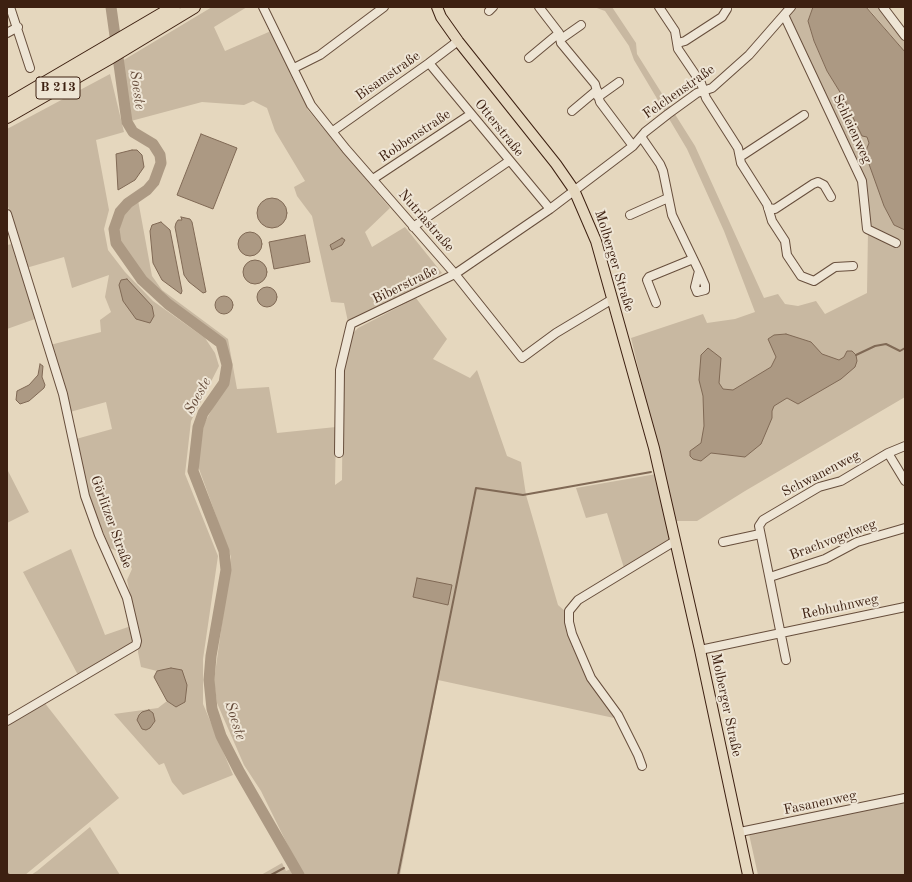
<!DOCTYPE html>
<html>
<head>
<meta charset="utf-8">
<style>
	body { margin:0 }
	#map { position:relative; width:912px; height:882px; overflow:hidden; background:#e5d7be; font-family:"Old Standard TT",serif }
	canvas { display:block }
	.frame { position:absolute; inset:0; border:8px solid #3d2011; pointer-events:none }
</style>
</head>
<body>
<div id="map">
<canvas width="912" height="882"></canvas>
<div class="frame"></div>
</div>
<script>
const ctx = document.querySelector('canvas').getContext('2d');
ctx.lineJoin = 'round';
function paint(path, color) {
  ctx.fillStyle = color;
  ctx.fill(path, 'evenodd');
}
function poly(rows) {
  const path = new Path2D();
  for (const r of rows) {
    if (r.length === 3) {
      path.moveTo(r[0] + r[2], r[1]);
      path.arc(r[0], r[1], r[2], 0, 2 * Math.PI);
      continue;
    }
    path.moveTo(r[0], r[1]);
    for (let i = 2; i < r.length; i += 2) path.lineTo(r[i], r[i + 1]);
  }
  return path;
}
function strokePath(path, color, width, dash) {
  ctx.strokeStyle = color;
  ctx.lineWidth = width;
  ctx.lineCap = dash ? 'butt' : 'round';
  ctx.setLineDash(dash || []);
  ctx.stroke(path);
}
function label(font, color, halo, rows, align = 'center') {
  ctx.font = font + ' "Old Standard TT",serif';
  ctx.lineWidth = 4;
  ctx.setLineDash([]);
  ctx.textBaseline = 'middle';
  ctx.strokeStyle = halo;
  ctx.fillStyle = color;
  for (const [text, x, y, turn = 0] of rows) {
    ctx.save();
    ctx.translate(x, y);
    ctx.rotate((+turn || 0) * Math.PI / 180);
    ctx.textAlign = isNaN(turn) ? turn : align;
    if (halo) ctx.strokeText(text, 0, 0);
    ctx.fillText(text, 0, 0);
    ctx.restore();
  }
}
paint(poly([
	[212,7,247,7,214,27,225,51,271,31,308,110,390,208,365,232,372,247,405,227,442,273,352,322,348,322,344,303,331,302,312,216,297,196,294,187,305,181,275,131,267,108,253,101,244,105,202,102,131,121,122,61],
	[594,7,612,7,636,43,637,54,695,146,764,298,778,294,785,304,798,306,816,301,825,314,867,293,868,231,863,181,785,15,792,7,813,7,808,21,814,41,827,71,843,97,862,136,867,136,884,206,894,225,905,230,905,397,745,491,697,521,675,521,631,338,703,314,707,323,735,319,755,312,724,231,687,149,634,60,629,46,605,11],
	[867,7,880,7,905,39,905,52],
	[110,74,124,132,96,140,109,210,104,229,108,250,125,272,153,301,205,338,215,353,219,366,191,421,185,474,218,556,203,659,203,704,233,775,183,795,172,782,164,763,159,765,114,714,158,708,167,701,176,707,164,670,157,671,141,667,138,652,139,635,127,580,132,569,125,555,110,548,89,497,76,439,112,429,106,402,70,412,50,345,101,332,100,320,111,312,105,297,109,275,72,288,64,257,26,268,7,203,7,129],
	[138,200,152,276,162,290,228,339,237,389,269,387,277,433,336,427,335,485,342,480,343,369,349,343,353,333,358,328,416,298,447,339,433,359,470,378,477,370,507,456,521,462,526,495,558,605,566,612,568,634,586,677,614,718,438,680,400,875,261,875,282,863,286,871,298,866,261,791,244,765,217,703,214,681,231,557,198,466,203,426,226,383,230,363,221,340,158,292,140,275,119,245,119,230,124,212],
	[12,244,35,319,7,329,7,245],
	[7,469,29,512,7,523],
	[656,474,670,539,624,568,607,513,586,518,576,488],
	[71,549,105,635,131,626,135,640,131,645,78,675,23,572],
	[44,702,119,798,25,875,7,875,7,723],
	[905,803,905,875,758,875,749,834],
	[90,827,120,875,31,875,37,871]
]), '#c8b8a1');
const water = poly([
	[813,7,866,7,905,52,905,230,894,225,884,206,865,153,869,143,867,137,862,136,843,97,827,71,814,41,808,21,813,7],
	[201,134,237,148,213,209,177,195,201,134],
	[132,150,137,150,142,155,144,167,135,180,118,190,116,154,132,150],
	[272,213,15],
	[181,217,190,219,192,222,206,292,203,293,189,282,184,275,175,227,176,223,178,220,182,220,181,217],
	[161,222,170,230,182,291,181,294,162,280,153,263,150,231,152,225,161,222],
	[250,244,12],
	[305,235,310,262,274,269,269,242,305,235],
	[342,238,345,240,342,245,332,250,330,245,342,238],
	[255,272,12],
	[127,279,152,306,154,316,150,323,136,319,123,301,119,285,121,280,127,279],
	[267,297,10],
	[224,305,9],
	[786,334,811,342,822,354,839,360,844,357,847,351,852,351,856,355,857,361,855,367,841,379,798,404,787,398,774,406,772,411,772,418,761,444,745,457,711,453,701,461,693,459,690,456,690,451,701,443,704,426,703,396,699,380,701,355,708,348,721,358,719,383,723,389,733,390,771,367,776,357,768,339,774,335,786,334],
	[40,364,43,366,42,377,45,385,44,388,29,401,20,404,16,400,17,391,29,385,38,375,40,364],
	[417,578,452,585,448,605,413,597,417,578],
	[171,668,182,670,187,685,185,702,176,707,167,701,154,677,157,671,171,668],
	[149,710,153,713,155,721,150,728,146,730,142,729,137,720,139,715,142,712,149,710]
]);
paint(water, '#ac9983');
strokePath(water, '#806955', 1);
strokePath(poly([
	[856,355,875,346,886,344,900,351,905,348],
	[7,873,9,875],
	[271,875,284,868],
	[398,875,476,488,523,495,651,472]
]), '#806955', 2);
strokePath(poly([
	[111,7,127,122,133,132,153,144,160,155,161,163,154,182,147,190,128,203,120,212,114,229,116,243,142,280,168,304,221,343,227,365,224,383,203,413,198,427,193,471,224,551,226,570,211,656,209,680,212,709,221,736,239,771,299,875]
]), '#ac9983', 11);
const minor = poly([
	[10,7,30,68],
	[263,7,311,105,346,149,455,274,522,358,556,333,611,300],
	[539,7,559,33,561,43,595,84,600,102,633,146],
	[659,7,675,31,678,49,701,83,706,98,738,148,741,163,767,204,772,221,785,241,787,255,801,276,814,281,835,267,853,266],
	[883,7,905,36],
	[489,11,493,7],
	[784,15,862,181,867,229,896,243],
	[7,33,18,27],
	[561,39,581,25],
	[678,43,685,41,722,17,727,9],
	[529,58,559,33],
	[429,63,550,209],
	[294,68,320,55,384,7],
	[598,97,619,82],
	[572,111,597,90],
	[333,131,429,63,458,41],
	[642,138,660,164,663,171,672,215,699,271,695,287,697,292,705,290,705,285,699,271],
	[740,157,804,115],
	[373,179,471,114],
	[768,208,775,209,813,184,818,182,824,185,831,197],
	[7,214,63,394,85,496,99,535,127,598,137,641,136,645,7,721],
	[630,215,668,198],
	[413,227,509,161],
	[656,303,647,280,649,277,693,259],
	[339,453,340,370,351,324,455,274,550,209,633,146,645,132,668,114,697,93,712,88,749,55,791,7],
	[888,453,905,481],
	[723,542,760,534],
	[770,577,825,559,857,542,905,528],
	[700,650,905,607],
	[786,660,759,526,763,520,819,487,841,481,888,453,905,446],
	[642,766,638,755,618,715,591,678,572,634,569,622,569,611,578,600,675,541],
	[740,832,905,798]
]);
const major = poly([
	[437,7,441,17,458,41,556,164,574,190,596,241,654,448,700,650,748,875]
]);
const highway = poly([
	[7,105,174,7],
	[7,117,108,59,194,7]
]);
strokePath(minor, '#674e3c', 10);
strokePath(major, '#3d2011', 12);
strokePath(highway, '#3d2011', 14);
strokePath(minor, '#eee5d5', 8);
strokePath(major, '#e5d7be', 10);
strokePath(highway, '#e5d7be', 12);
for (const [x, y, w] of [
	[58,88,44]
]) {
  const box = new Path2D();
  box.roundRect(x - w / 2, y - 11, w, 22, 3);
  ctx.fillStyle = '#eee5d5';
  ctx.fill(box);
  strokePath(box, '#3d2011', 1);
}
label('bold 13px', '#3d2011', null, [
	["B 213",58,88]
]);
label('14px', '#3d2011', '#eee5d5', [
	["Bisamstraße",388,76,-35],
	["Felchenstraße",679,92,-35],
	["Otterstraße",499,128,51],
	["Schleienweg",852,129,65],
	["Robbenstraße",415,136,-34],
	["Nutriastraße",426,221,49],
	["Molberger Straße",614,261,73],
	["Biberstraße",405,285,-26],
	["Schwanenweg",821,474,-27],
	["Görlitzer Straße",111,522,70],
	["Brachvogelweg",833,540,-21],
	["Rebhuhnweg",840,607,-12],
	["Molberger Straße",726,705,78],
	["Fasanenweg",820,803,-12]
]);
label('italic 15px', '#644a39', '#eee5d5', [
	["Soeste",137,90,82],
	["Soeste",198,396,-61],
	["Soeste",235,721,72]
]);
</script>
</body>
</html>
